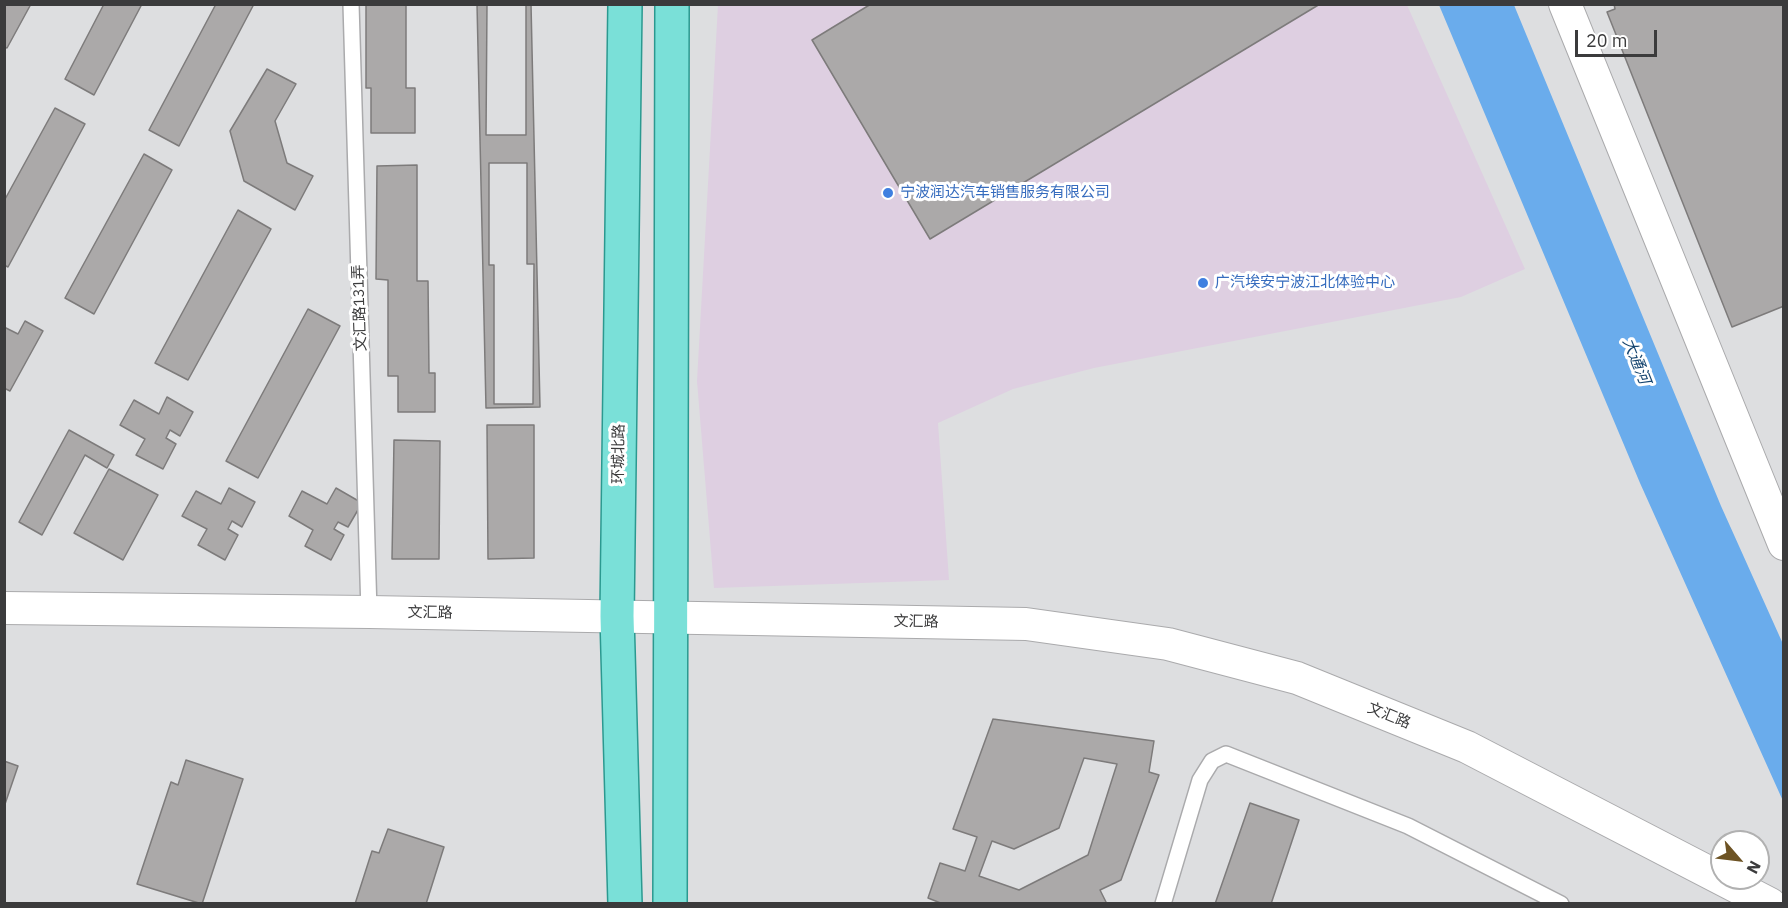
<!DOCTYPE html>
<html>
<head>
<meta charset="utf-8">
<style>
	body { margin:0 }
	#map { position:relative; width:1788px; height:908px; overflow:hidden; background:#dddee0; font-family:"IBM Plex Sans",sans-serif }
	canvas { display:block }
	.frame { position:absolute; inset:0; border:6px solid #3b3b3c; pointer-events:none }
	.north { position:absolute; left:1710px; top:830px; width:60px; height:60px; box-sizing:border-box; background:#fff; border:2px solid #b1b1b1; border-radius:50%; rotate:118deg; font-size:16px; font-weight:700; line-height:24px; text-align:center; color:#3b3b3c }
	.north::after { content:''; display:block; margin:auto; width:21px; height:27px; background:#6d5324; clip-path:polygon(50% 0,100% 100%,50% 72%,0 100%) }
	.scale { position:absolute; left:1575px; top:30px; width:82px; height:27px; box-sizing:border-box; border:3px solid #3b3b3c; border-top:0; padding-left:8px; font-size:18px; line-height:21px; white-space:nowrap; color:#3b3b3c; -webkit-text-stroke:4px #fff; paint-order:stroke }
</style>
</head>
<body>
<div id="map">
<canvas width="1788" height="908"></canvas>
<div class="frame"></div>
<div class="north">N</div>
<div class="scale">20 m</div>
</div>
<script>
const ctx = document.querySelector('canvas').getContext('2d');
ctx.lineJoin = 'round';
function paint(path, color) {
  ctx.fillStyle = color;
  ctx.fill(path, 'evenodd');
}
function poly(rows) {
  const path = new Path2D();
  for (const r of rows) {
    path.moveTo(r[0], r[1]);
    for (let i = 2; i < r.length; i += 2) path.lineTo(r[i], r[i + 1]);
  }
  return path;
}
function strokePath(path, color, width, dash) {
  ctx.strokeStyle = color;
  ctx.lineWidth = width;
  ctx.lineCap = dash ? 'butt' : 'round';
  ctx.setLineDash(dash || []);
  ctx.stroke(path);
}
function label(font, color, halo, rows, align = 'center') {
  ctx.font = font + ' "IBM Plex Sans","Noto Sans SC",sans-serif';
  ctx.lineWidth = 6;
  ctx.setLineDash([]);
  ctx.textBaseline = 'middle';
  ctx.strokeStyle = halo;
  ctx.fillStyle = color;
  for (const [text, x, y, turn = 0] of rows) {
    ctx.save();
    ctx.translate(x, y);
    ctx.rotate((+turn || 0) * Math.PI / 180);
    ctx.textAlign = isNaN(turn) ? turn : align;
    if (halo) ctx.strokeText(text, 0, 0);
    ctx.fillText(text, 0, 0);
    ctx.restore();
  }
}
paint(poly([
	[718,5,1407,5,1525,269,1461,297,1094,368,1013,389,938,423,949,580,714,588,697,381]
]), '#decfe1');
paint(poly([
	[1439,5,1514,5,1721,506,1783,644,1783,801,1640,483]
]), '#6aacec');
const building = poly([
	[4,4,31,4,7,48,4,47,4,4],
	[104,4,142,4,94,95,65,79,104,4],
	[216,4,254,4,179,146,149,130,216,4],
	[366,4,406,4,406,88,415,88,415,133,371,133,371,88,366,88,366,4],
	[477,4,531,4,540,407,486,408,477,4],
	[487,4,526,4,526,135,486,135,487,4],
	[871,4,1320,4,930,239,812,40,871,4],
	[1614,4,1784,4,1784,306,1732,327,1607,12,1615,9,1614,4],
	[267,69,296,84,275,121,287,163,313,176,295,210,244,181,230,131,267,69],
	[55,108,85,124,8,267,4,265,4,201,55,108],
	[144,154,172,170,94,314,65,298,144,154],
	[489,163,527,163,527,264,534,264,533,404,494,404,494,265,489,265,489,163],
	[417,165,417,281,428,281,429,373,435,373,435,412,398,412,398,376,388,376,388,280,376,279,377,166,417,165],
	[238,210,271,229,188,380,155,363,238,210],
	[308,309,340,326,258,478,226,461,308,309],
	[25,321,43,331,10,391,4,388,4,327,18,334,25,321],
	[167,397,193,412,180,436,170,430,166,438,176,444,163,469,136,455,145,439,120,425,134,400,159,414,167,397],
	[487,425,534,425,534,558,488,559,487,425],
	[69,430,114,455,107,468,85,455,42,535,19,522,69,430],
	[394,440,440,441,439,559,392,559,394,440],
	[109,469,158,495,123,560,74,533,109,469],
	[229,488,255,502,242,527,232,521,228,529,238,535,225,560,198,545,207,529,182,516,196,491,221,504,229,488],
	[336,488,362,503,348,527,338,522,334,529,344,535,331,560,305,546,313,530,289,516,302,491,327,504,336,488],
	[993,719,1154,741,1149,772,1159,775,1121,880,1100,890,1107,904,943,904,928,898,940,863,965,871,977,837,953,829,993,719],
	[1084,758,1117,764,1088,855,1019,890,979,876,992,841,1014,849,1059,828,1084,758],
	[186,760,243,779,202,904,137,884,171,782,178,785,186,760],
	[4,761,18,766,4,807,4,761],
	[1250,803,1299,820,1271,904,1215,904,1250,803],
	[388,829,444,847,426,904,355,904,372,851,379,853,388,829]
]);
paint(building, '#aba9a9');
strokePath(building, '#7d7b7b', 1.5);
const lane = poly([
	[351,4,369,612],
	[1163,904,1200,780,1212,761,1226,754,1408,826,1561,904]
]);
const street = poly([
	[1565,4,1784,544],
	[4,608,369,612,1026,624,1168,644,1297,678,1467,747,1770,904]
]);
const primary = poly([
	[625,904,617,616,625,4],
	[670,904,672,4]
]);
strokePath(lane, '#aaaaac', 18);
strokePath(street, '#aaaaac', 34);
strokePath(primary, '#2b9990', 36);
strokePath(lane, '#fff', 15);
strokePath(street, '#fff', 32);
strokePath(primary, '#7ae0d8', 33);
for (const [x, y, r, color] of [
	[888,193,6,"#3f7fe0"],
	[1203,283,6,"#3f7fe0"]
]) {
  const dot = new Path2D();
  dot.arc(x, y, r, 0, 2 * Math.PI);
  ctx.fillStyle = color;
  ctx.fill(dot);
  strokePath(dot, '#fff', 2);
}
label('15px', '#366cbe', '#fff', [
	["宁波润达汽车销售服务有限公司",900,193],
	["广汽埃安宁波江北体验中心",1215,283]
], 'left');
label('15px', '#3b3b3c', '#fff', [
	["文汇路131弄",360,308,-92],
	["环城北路",619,454,-89],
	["文汇路",430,613,1],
	["文汇路",916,622,1],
	["文汇路",1389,716,22]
]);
label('italic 16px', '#174670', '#fff', [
	["大通河",1636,361,68]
]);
</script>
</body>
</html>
